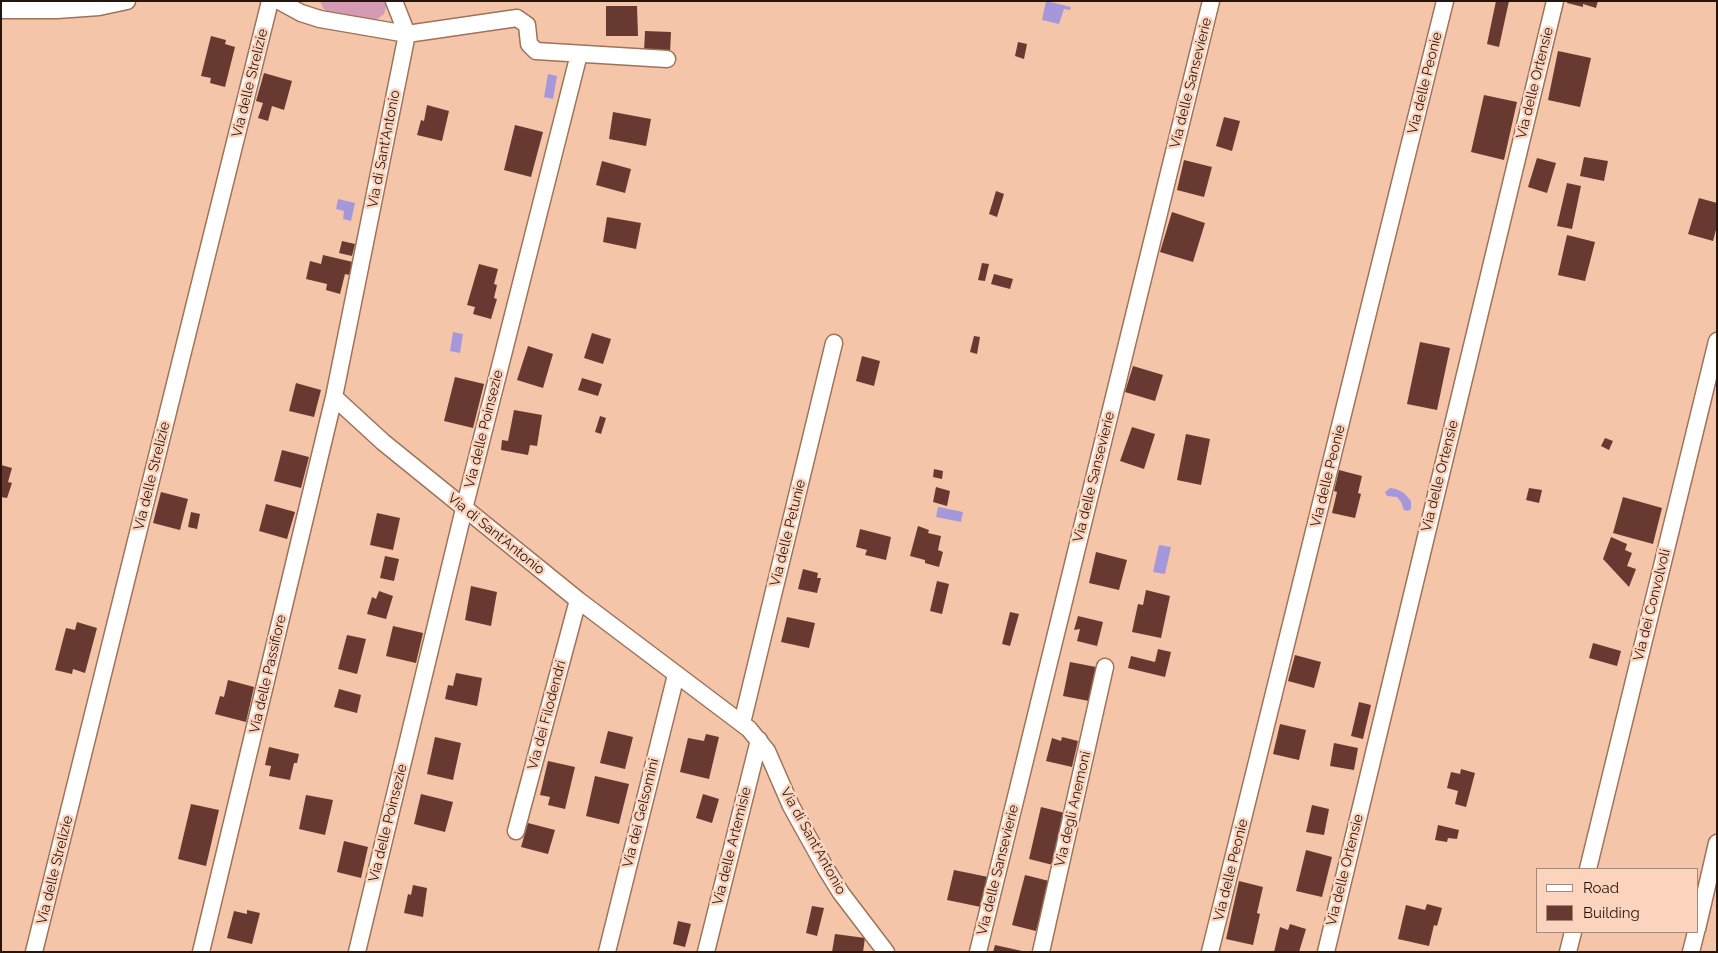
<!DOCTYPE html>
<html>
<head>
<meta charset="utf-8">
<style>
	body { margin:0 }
	#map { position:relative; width:1718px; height:953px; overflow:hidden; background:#f5c5a9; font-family:Raleway,sans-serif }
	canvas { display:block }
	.frame { position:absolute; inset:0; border:2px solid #25150a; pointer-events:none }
	.legend { position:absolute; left:1536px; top:868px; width:162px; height:65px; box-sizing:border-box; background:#fcd4be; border:1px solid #a68876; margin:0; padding:6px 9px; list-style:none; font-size:15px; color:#25150a }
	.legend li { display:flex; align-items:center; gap:10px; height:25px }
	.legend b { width:25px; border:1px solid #a68876 }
</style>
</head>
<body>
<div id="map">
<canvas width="1718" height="953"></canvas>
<div class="frame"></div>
<ul class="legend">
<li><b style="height:6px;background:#fff"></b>Road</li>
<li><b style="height:14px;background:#673930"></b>Building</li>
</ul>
</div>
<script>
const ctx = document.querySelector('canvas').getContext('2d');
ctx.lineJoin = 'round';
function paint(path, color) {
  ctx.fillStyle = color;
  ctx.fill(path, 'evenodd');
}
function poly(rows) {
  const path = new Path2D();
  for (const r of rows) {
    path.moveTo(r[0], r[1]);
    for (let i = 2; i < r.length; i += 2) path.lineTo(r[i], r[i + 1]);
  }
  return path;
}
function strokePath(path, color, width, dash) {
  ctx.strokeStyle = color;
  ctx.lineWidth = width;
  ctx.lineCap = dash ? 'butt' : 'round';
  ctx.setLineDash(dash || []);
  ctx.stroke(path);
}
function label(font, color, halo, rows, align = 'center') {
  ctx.font = font + ' Raleway,sans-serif';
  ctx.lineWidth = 5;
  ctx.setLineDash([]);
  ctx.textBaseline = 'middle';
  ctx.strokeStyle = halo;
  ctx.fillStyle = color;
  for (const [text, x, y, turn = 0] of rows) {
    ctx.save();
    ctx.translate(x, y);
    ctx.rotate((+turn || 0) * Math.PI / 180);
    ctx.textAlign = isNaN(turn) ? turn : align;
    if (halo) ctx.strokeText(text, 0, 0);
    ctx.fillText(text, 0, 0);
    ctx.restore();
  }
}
paint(poly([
	[320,1,387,1,387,4,384,14,379,18,368,23,331,15,323,8]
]), '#d69bb4');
paint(poly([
	[1046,1,1071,7,1070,10,1064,9,1059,24,1042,20],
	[548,74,557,76,553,99,544,97],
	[338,199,355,203,351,221,343,219,344,211,336,209],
	[453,332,463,334,460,353,450,351],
	[1390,488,1396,489,1404,493,1411,501,1411,509,1408,511,1404,510,1401,502,1397,497,1387,496,1385,492],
	[938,507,963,512,961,522,936,517],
	[1159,545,1171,547,1165,574,1153,572]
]), '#a498db');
paint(poly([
	[1496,1,1509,1,1499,47,1487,44],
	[1567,1,1598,1,1596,8,1583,4,1583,7,1567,3],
	[606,6,637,6,638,36,606,36],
	[645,31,671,32,670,53,644,52],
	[211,36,226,40,225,44,235,47,225,87,210,83,211,78,201,76],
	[1018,42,1027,44,1024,59,1015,56],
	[1558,51,1591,58,1580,107,1548,100],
	[264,73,292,81,284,110,272,106,268,121,258,118,263,103,256,101],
	[1484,95,1517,102,1504,160,1471,152],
	[427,105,449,111,442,141,417,135,421,120,424,121],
	[613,112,651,119,646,146,609,139],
	[1224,117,1240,121,1232,151,1216,146],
	[515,125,543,132,531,177,504,170],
	[1584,157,1608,161,1604,181,1580,176],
	[1537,158,1556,163,1547,193,1528,187],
	[1184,160,1212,167,1204,197,1177,190],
	[602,161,631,169,625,193,596,185],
	[1567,183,1581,186,1572,229,1557,226],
	[996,191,1004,194,997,217,989,214],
	[1699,198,1717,203,1717,226,1713,241,1688,234],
	[1172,212,1205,223,1193,262,1160,252],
	[607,217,641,223,636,249,603,242],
	[1567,235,1595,242,1585,281,1558,275],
	[342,241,355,244,352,256,339,253],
	[323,255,357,263,354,276,345,274,340,294,326,290,327,284,306,279,310,261,321,264],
	[982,263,989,264,985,281,978,280],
	[479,264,498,269,494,284,497,285,494,298,497,299,491,319,473,314,475,307,467,305],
	[994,274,1013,279,1010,289,991,284],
	[592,333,611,339,603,364,584,358],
	[974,336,980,337,977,354,970,352],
	[1420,342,1450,348,1437,410,1407,404],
	[528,346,553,354,543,388,517,380],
	[862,356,880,361,874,386,856,381],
	[1133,366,1163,375,1155,401,1125,392],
	[455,377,484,384,473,428,444,421],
	[582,378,602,384,598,396,578,390],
	[296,383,321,390,314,417,289,411],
	[514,410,542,415,537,446,530,445,528,455,501,450,502,440,508,441],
	[600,416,606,418,601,434,595,432],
	[1132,427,1155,434,1144,469,1120,461],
	[1186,434,1210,439,1201,485,1177,480],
	[1605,438,1613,441,1609,450,1601,446],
	[282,450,309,457,301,488,274,481],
	[1,465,12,468,8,482,12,483,7,498,1,497],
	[934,469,943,471,942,479,933,477],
	[1339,470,1362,476,1358,493,1361,494,1355,518,1332,513,1337,492,1334,491],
	[936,487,950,491,947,506,933,502],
	[1529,488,1542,490,1539,503,1526,500],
	[161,492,188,499,180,530,153,523],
	[1623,497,1662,508,1653,544,1613,533],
	[266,504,295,512,287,539,259,531],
	[191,512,200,514,197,529,188,527],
	[377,513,400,518,393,550,370,545],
	[918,526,929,530,928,533,941,536,938,550,943,552,939,567,925,563,925,560,910,556],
	[860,529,891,537,886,560,865,555,867,550,856,547],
	[1611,537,1627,544,1625,550,1632,553,1627,566,1636,569,1629,587,1603,559],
	[1096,552,1127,560,1119,590,1089,583],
	[385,556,399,559,394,581,380,578],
	[803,569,818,573,817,578,821,578,817,593,798,589],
	[937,581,949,584,942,614,930,611],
	[471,586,497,592,491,626,465,620],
	[1146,590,1170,596,1161,638,1132,632,1138,604,1143,605],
	[379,591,393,596,386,619,367,614,372,597,376,599],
	[1010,612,1019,614,1010,646,1002,644],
	[1078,616,1103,622,1097,646,1077,641,1080,629,1074,630],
	[787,617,815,623,809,648,781,642],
	[77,622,97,628,85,673,73,669,72,674,55,670,66,628,75,630],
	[393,626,423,633,416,663,386,656],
	[347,635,366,639,357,674,338,669],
	[1593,643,1621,651,1617,666,1589,658],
	[1158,649,1171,652,1165,677,1128,668,1131,656,1155,662],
	[1295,655,1321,662,1314,688,1288,681],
	[1070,662,1096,667,1089,701,1063,696],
	[456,673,482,678,477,706,445,699,448,685,453,686],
	[228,680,254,687,246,722,215,714,220,696,224,697],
	[339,689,361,695,357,713,334,707],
	[1359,702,1371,705,1363,739,1351,736],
	[1280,724,1306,730,1299,760,1273,754],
	[608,731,633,737,625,769,600,763],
	[706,734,719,737,709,779,680,772,688,738,704,741],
	[435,737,461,743,453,780,427,774],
	[1062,737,1078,741,1072,767,1046,761,1052,738,1061,741],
	[1334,743,1358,748,1354,770,1330,766],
	[269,747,299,754,297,763,294,763,290,780,269,776,271,766,265,765],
	[548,761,575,767,565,809,548,805,550,797,540,795],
	[1461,769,1475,773,1466,807,1455,804,1458,791,1447,788,1451,772,1460,774],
	[595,776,629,784,619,824,586,816],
	[421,794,453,802,445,832,414,824],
	[703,794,719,799,712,823,696,818],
	[306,795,333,800,325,835,299,829],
	[191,804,219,810,206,866,178,859],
	[1312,805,1329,809,1324,835,1306,832],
	[1041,807,1065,813,1053,865,1029,859],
	[528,823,555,830,548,854,521,847],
	[1438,825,1459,830,1457,839,1448,838,1447,842,1435,840],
	[344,841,368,847,361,878,337,872],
	[1306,850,1332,857,1322,897,1296,891],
	[954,870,988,877,981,907,947,900],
	[1025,875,1049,881,1036,931,1012,925],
	[1239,881,1263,887,1257,913,1260,914,1253,945,1226,939],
	[413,885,427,888,423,917,404,913,408,894,411,895],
	[1427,904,1442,908,1437,926,1434,925,1429,946,1398,939,1406,905,1425,910],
	[812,906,824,908,817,936,806,933],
	[247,910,260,913,252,944,227,938,234,911,247,914],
	[678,921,691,924,685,947,673,944],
	[1290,924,1306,929,1299,952,1274,952,1280,927,1288,930],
	[835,934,865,938,863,952,832,952],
	[995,945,1022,951,1022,952,993,952]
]), '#673930');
const minor = poly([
	[279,1,301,13,320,19,407,34,517,18,527,25,529,44,536,51,667,59],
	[394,1,407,34],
	[1,10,57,10,99,7,127,1],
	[407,34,334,397,383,442,578,600,749,729,767,751,791,806,826,869,841,893,886,952],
	[742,723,834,343],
	[516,831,578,600],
	[1588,869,1717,341],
	[1697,929,1717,843],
	[34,952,270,1],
	[201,952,334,397],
	[357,952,464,509,579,54],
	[607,952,676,675],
	[706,952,759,740],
	[978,952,1211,1],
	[1041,952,1105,667],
	[1210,952,1445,1],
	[1326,952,1555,1],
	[1568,952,1573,932],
	[1691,952,1696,932]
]);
strokePath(minor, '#9e7358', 19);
strokePath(minor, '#fff', 16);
label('14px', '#25150a', '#fcd4be', [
	["Via delle Strelizie",250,83,-76],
	["Via delle Sansevierie",1191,83,-76],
	["Via delle Peonie",1425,83,-76],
	["Via delle Ortensie",1535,83,-76],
	["Via di Sant'Antonio",384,149,-79],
	["Via delle Poinsezie",484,429,-76],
	["Via delle Strelizie",152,476,-76],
	["Via delle Peonie",1328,476,-76],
	["Via delle Ortensie",1440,476,-76],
	["Via delle Sansevierie",1094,477,-76],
	["Via delle Petunie",788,533,-76],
	["Via di Sant'Antonio",496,534,39],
	["Via dei Convolvoli",1652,605,-76],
	["Via delle Passifiore",268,674,-77],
	["Via dei Filodendri",547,715,-75],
	["Via degli Anemoni",1073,809,-77],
	["Via dei Gelsomini",641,813,-76],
	["Via delle Poinsezie",388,823,-76],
	["Via di Sant'Antonio",813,841,61],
	["Via delle Artemisie",732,846,-76],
	["Via delle Strelizie",55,870,-76],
	["Via delle Sansevierie",998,870,-76],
	["Via delle Peonie",1231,870,-76],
	["Via delle Ortensie",1345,870,-76]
]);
</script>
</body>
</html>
